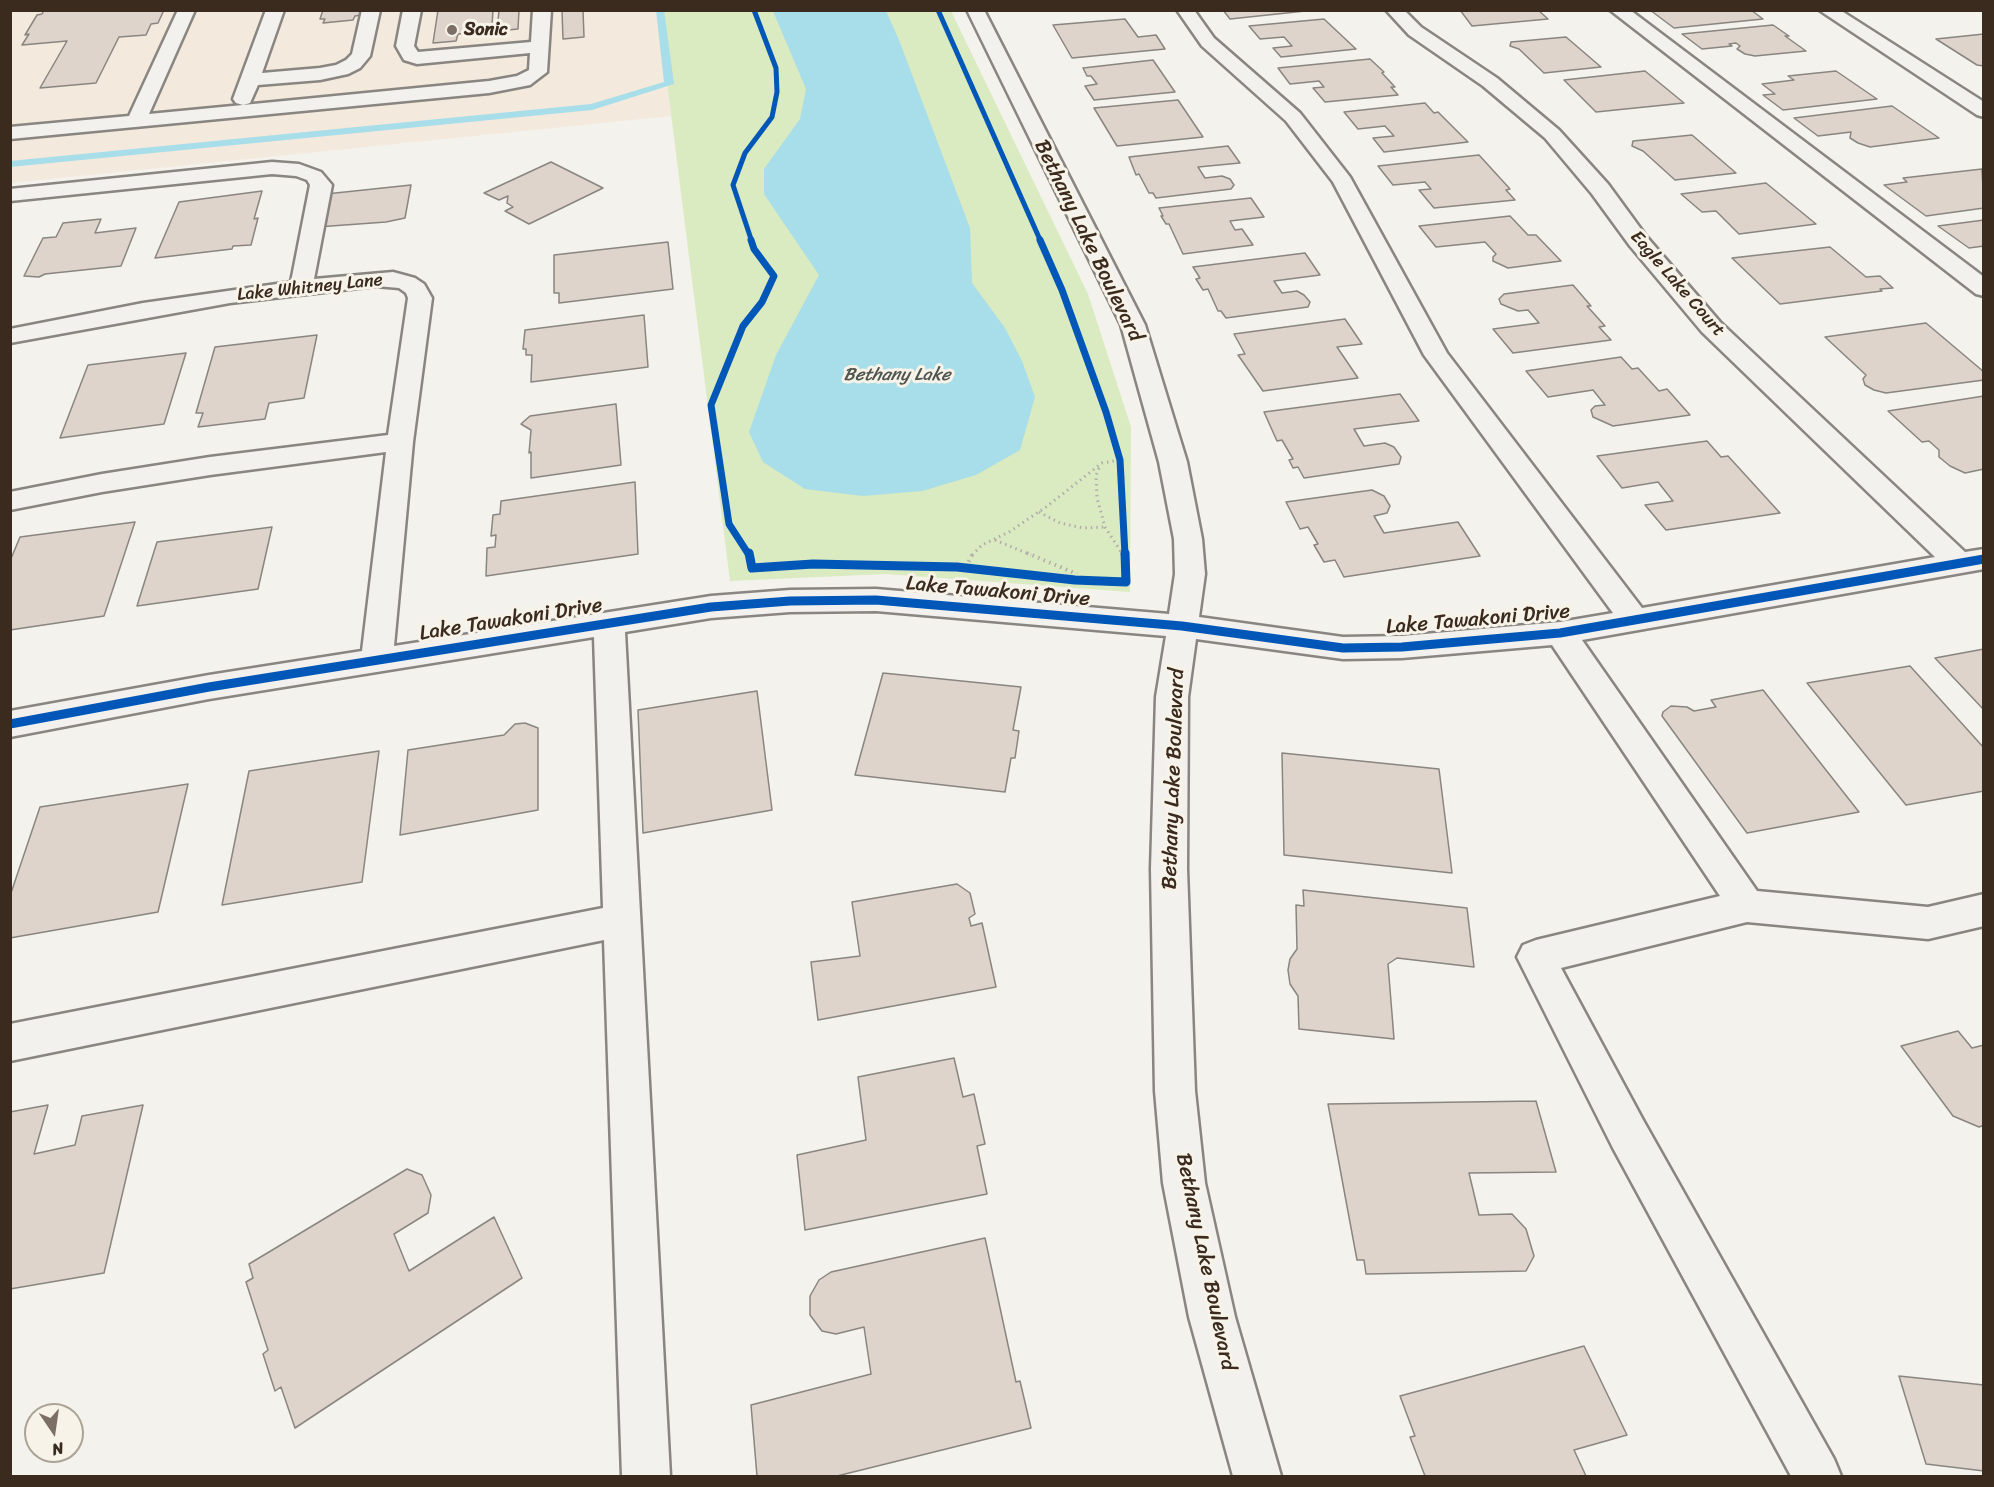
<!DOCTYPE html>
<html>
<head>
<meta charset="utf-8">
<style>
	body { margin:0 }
	#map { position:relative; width:1994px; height:1487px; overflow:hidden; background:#f4f2ec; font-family:Sriracha,sans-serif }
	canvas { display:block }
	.frame { position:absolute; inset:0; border:12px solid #3b2a1e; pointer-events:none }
	.north { position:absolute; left:24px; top:1403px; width:60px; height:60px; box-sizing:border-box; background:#f7f3e8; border:2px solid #aca397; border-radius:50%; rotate:167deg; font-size:16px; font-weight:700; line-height:24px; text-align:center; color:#3b2a1e }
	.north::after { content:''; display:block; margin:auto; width:21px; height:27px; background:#7c7066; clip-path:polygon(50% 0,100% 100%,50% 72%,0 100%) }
</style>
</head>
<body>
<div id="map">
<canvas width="1994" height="1487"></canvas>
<div class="frame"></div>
<div class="north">N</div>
</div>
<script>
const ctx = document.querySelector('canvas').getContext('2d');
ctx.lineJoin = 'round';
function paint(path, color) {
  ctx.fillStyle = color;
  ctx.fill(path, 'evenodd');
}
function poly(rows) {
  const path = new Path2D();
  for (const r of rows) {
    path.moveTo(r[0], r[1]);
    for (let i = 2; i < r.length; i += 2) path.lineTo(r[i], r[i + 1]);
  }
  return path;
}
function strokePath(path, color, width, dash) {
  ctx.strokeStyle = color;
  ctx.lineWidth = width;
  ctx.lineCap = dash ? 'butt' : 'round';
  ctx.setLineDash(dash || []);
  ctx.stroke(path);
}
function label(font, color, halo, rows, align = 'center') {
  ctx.font = font + ' Sriracha,sans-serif';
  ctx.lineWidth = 6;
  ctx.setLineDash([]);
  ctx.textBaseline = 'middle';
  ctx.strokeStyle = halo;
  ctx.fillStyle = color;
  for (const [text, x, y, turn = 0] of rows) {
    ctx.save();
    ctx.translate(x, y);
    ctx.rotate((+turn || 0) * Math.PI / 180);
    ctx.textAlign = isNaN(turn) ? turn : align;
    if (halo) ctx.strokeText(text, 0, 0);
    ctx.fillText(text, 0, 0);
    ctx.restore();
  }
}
paint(poly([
	[11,11,658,11,671,116,11,183]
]), '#f3e9dc');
paint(poly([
	[658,11,951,11,1088,294,1131,427,1130,592,886,574,730,581]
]), '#daeac1');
paint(poly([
	[773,11,886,11,899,40,970,228,972,283,1005,328,1022,361,1035,397,1020,450,976,475,922,491,863,496,805,489,763,462,749,432,776,355,819,275,764,194,764,169,800,119,806,89]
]), '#a8dee9');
paint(poly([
	[656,10,664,10,674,84,592,110,10,167,10,161,591,104,664,82,656,10]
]), '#a8dee9');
const building = poly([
	[44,10,164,10,158,23,151,24,146,35,119,37,96,83,40,88,67,41,22,45,29,34,25,35,37,15,42,14,44,10],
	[323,10,362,10,361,15,355,16,353,20,323,23,325,19,320,19,323,10],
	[438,10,493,10,492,25,470,27,469,33,458,34,456,41,433,43,438,10],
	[499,10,519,10,518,29,497,31,499,10],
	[562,10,583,10,584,37,563,39,562,10],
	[1223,10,1315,10,1230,19,1223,10],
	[1460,10,1538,10,1548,19,1472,26,1460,10],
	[1650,10,1751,10,1763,19,1674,28,1650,10],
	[1125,19,1138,37,1156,35,1165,49,1072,58,1053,25,1125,19],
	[1324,19,1356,49,1281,57,1273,48,1292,46,1284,37,1260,39,1249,26,1324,19],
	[1773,25,1789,36,1785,36,1806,51,1755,56,1745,54,1737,49,1740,46,1736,43,1729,44,1732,46,1702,49,1682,34,1773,25],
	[1984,34,1984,66,1977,65,1936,39,1984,34],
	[1566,37,1601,67,1544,73,1519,49,1510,46,1511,42,1566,37],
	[1370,59,1384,72,1382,73,1395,87,1391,87,1398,95,1325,102,1313,88,1324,87,1319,81,1290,84,1278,68,1370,59],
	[1153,60,1175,92,1094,100,1085,86,1097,84,1091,76,1087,76,1083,68,1153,60],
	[1645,71,1684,103,1596,112,1564,80,1645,71],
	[1836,71,1877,99,1783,110,1763,95,1775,94,1762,84,1794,80,1788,76,1836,71],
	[1178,100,1203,137,1117,146,1094,108,1178,100],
	[1425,103,1434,113,1438,112,1468,142,1384,152,1373,138,1394,136,1385,126,1358,129,1344,112,1425,103],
	[1892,106,1939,138,1870,147,1858,143,1850,138,1851,132,1818,136,1794,118,1892,106],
	[1692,135,1736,173,1675,180,1643,151,1632,146,1633,141,1692,135],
	[1228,146,1240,163,1198,167,1205,178,1222,176,1230,179,1234,185,1231,189,1156,198,1153,193,1149,193,1139,174,1136,175,1129,157,1228,146],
	[1479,155,1510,189,1506,190,1515,200,1434,208,1419,190,1431,189,1425,182,1393,185,1378,166,1479,155],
	[551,162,603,188,529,224,505,211,513,207,507,203,508,196,499,200,484,193,551,162],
	[1982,169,1984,208,1926,216,1884,185,1907,182,1903,178,1982,169],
	[1766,183,1816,224,1739,234,1716,211,1702,212,1681,194,1766,183],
	[411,185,405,218,386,222,317,227,326,194,411,185],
	[262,191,254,219,258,218,251,245,233,246,232,249,155,258,179,202,262,191],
	[1251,198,1264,217,1230,221,1235,230,1242,229,1253,245,1183,254,1169,224,1166,224,1161,216,1163,216,1159,208,1251,198],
	[1510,216,1528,235,1536,235,1561,261,1508,268,1493,261,1493,257,1496,254,1485,242,1436,247,1419,226,1510,216],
	[101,219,95,233,136,228,121,266,45,274,39,277,24,276,43,238,56,237,63,223,101,219],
	[1984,220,1984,246,1969,248,1938,226,1984,220],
	[668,242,673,289,559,303,559,293,554,293,554,255,668,242],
	[1830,247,1866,277,1880,276,1893,288,1880,289,1882,291,1780,304,1732,258,1830,247],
	[1305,253,1320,275,1274,281,1282,293,1297,291,1304,295,1310,302,1308,307,1226,318,1221,311,1218,311,1208,289,1203,290,1196,279,1200,278,1193,267,1305,253],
	[1573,285,1591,306,1587,306,1605,326,1599,327,1611,340,1513,353,1493,329,1539,323,1528,310,1518,311,1501,304,1499,299,1504,294,1573,285],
	[644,315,648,367,531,382,532,355,526,355,526,349,523,349,525,330,644,315],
	[1345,319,1362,344,1337,347,1358,378,1263,391,1238,355,1245,354,1234,334,1345,319],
	[1926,323,1984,372,1984,380,1886,393,1874,390,1865,385,1863,379,1866,375,1825,337,1926,323],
	[317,335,304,398,269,403,265,419,198,427,203,413,196,413,215,347,317,335],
	[186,353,164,424,60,438,88,365,186,353],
	[1621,357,1632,369,1638,368,1659,391,1667,389,1690,415,1613,426,1593,417,1591,410,1595,406,1605,405,1593,390,1548,397,1526,371,1621,357],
	[1400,394,1419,421,1354,429,1364,446,1385,443,1394,447,1401,457,1399,464,1304,478,1298,467,1293,468,1289,460,1293,459,1282,440,1277,441,1264,412,1400,394],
	[1984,396,1984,469,1965,473,1950,466,1939,457,1939,450,1929,441,1922,442,1888,411,1984,396],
	[616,404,621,465,531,478,531,452,529,453,531,430,521,424,530,416,616,404],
	[1707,441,1721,457,1728,456,1780,513,1666,530,1645,505,1673,501,1658,482,1622,488,1597,456,1707,441],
	[635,482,638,554,486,576,487,548,495,547,496,535,491,536,493,515,500,514,501,501,635,482],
	[1372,490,1384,496,1390,506,1387,513,1374,516,1384,533,1458,522,1480,556,1344,577,1335,560,1324,562,1314,545,1318,544,1308,527,1300,529,1286,502,1372,490],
	[135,522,104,616,10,630,10,561,20,537,135,522],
	[272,527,258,589,137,606,157,542,272,527],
	[1984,649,1984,710,1935,658,1984,649],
	[1910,666,1984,748,1984,791,1906,805,1807,683,1910,666],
	[883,673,1021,687,1013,730,1019,731,1015,758,1011,758,1005,792,855,775,883,673],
	[1763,690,1859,812,1747,833,1662,716,1663,712,1671,706,1687,707,1694,711,1716,707,1711,700,1763,690],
	[757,691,772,810,643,833,638,710,757,691],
	[525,723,538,728,538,810,400,835,408,750,504,735,515,724,525,723],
	[379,751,362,882,222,905,249,771,379,751],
	[1282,753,1439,769,1452,873,1284,855,1282,753],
	[188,784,158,912,10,938,10,896,40,807,188,784],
	[957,884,970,893,975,914,969,918,971,926,982,923,996,987,818,1020,811,962,860,956,852,902,957,884],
	[1303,890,1467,908,1474,967,1397,958,1388,964,1394,1039,1299,1029,1298,996,1290,984,1288,970,1290,959,1297,949,1296,905,1304,906,1303,890],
	[1958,1031,1972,1048,1984,1045,1984,1125,1979,1127,1953,1116,1901,1046,1958,1031],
	[954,1058,963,1097,974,1094,985,1144,977,1146,987,1194,805,1230,797,1155,866,1140,858,1077,954,1058],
	[1536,1101,1556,1172,1469,1173,1479,1215,1512,1214,1526,1229,1534,1256,1526,1271,1366,1274,1364,1260,1357,1260,1328,1104,1536,1101],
	[48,1105,34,1154,75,1145,82,1116,143,1105,104,1273,10,1289,10,1112,48,1105],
	[407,1169,422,1175,431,1195,428,1213,394,1234,409,1271,494,1217,522,1278,295,1428,281,1387,275,1391,263,1354,268,1350,246,1282,253,1278,249,1264,407,1169],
	[985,1238,1016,1382,1020,1381,1031,1428,837,1476,757,1476,751,1405,871,1374,864,1327,836,1334,822,1331,810,1315,810,1296,819,1280,831,1272,985,1238],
	[1584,1346,1627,1435,1574,1450,1586,1476,1425,1476,1410,1437,1415,1436,1400,1396,1584,1346],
	[1899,1376,1984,1385,1984,1471,1926,1464,1899,1376]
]);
paint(building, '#ded4cb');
strokePath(building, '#898580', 1.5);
const minor = poly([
	[178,10,195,10,149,114,243,105,236,103,233,99,266,10,284,10,262,73,320,68,336,65,346,60,352,54,362,10,380,10,370,56,360,68,348,74,320,80,258,85,250,103,243,105,489,81,517,76,529,70,530,53,417,64,404,60,396,46,403,10,421,10,414,46,418,52,531,42,533,10,551,10,547,72,530,85,489,93,10,139,10,127,129,116,178,10],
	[967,10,984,10,1145,325,1187,462,1202,539,1205,574,1199,617,1343,637,1402,636,1560,622,1613,613,1424,355,1333,182,1286,121,1202,46,1177,10,1194,10,1214,38,1300,113,1350,177,1447,353,1642,608,1935,557,1702,332,1630,246,1592,194,1545,138,1483,86,1409,35,1386,10,1404,10,1421,27,1497,78,1559,130,1608,184,1646,236,1720,322,1965,552,1984,549,1984,569,1582,640,1757,891,1928,907,1984,894,1984,926,1928,939,1747,922,1561,968,1643,1120,1834,1459,1841,1476,1791,1476,1613,1148,1517,957,1523,945,1536,940,1720,896,1552,645,1402,658,1343,659,1196,639,1188,697,1187,869,1195,1091,1205,1183,1235,1317,1281,1476,1233,1476,1189,1317,1163,1183,1155,1091,1151,869,1156,697,1166,636,876,611,790,612,711,618,625,632,670,1476,622,1476,604,940,10,1061,10,1024,603,908,594,637,209,699,10,737,10,711,209,675,362,651,386,452,210,475,102,492,10,510,10,492,102,474,210,457,388,435,408,298,406,293,399,288,376,286,230,303,10,343,10,329,143,303,291,282,310,185,307,180,296,176,272,174,10,201,10,189,272,162,299,164,321,172,332,185,314,279,393,272,415,278,424,284,432,298,413,442,394,646,711,596,790,590,876,589,1169,614,1175,574,1174,539,1159,462,1121,325,967,10],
	[1610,10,1630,10,1984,277,1984,296,1976,294,1610,10],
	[1819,10,1840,10,1984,102,1984,117,1977,115,1819,10]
]);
strokePath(minor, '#898580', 5);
strokePath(poly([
	[1099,468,1096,476,1097,498,1105,527,1123,555],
	[1039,512,1060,523,1083,528,1105,527],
	[995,540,1031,555],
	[972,555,982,545,1009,532,1046,507,1102,463,1120,460]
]), '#b1aeaa', 3, [1.5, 4]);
strokePath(poly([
	[1027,553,1077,574],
	[1122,553,1125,558],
	[966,567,973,553]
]), '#b1aeaa', 4, [1.5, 4.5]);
paint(minor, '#f2f1ed');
strokePath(poly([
	[938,10,1041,242],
	[752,242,733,185,745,153,772,117,777,92,776,68,754,10]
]), '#0057b8', 5);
strokePath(poly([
	[1040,240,1062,290,1106,412,1120,460,1125,555],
	[749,555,729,524,711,405,743,326,762,302,774,276,754,249,751,240]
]), '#0057b8', 7);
strokePath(poly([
	[749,553,752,568,813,564,957,567,1075,580,1126,582,1125,553],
	[10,724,209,687,711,607,790,601,876,600,1182,626,1343,648,1402,647,1560,633,1984,559]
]), '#0057b8', 9);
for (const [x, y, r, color] of [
	[452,30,6,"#7c7066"]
]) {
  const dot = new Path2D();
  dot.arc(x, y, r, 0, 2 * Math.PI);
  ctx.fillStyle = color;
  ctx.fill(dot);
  strokePath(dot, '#f7f3e8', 2);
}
label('bold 18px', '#3b2a1e', '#f7f3e8', [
	["Sonic",464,30]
], 'left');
label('18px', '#3b2a1e', '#f7f3e8', [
	["Eagle Lake Court",1677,284,49],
	["Lake Whitney Lane",310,288,-6]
]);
label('italic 18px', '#4e5550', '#f7f3e8', [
	["Bethany Lake",897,375]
]);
label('21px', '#3b2a1e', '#f7f3e8', [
	["Bethany Lake Boulevard",1088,241,64],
	["Lake Tawakoni Drive",998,592,5],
	["Lake Tawakoni Drive",511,620,-9],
	["Lake Tawakoni Drive",1478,620,-5],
	["Bethany Lake Boulevard",1174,779,-88],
	["Bethany Lake Boulevard",1205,1262,78]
]);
</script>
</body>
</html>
